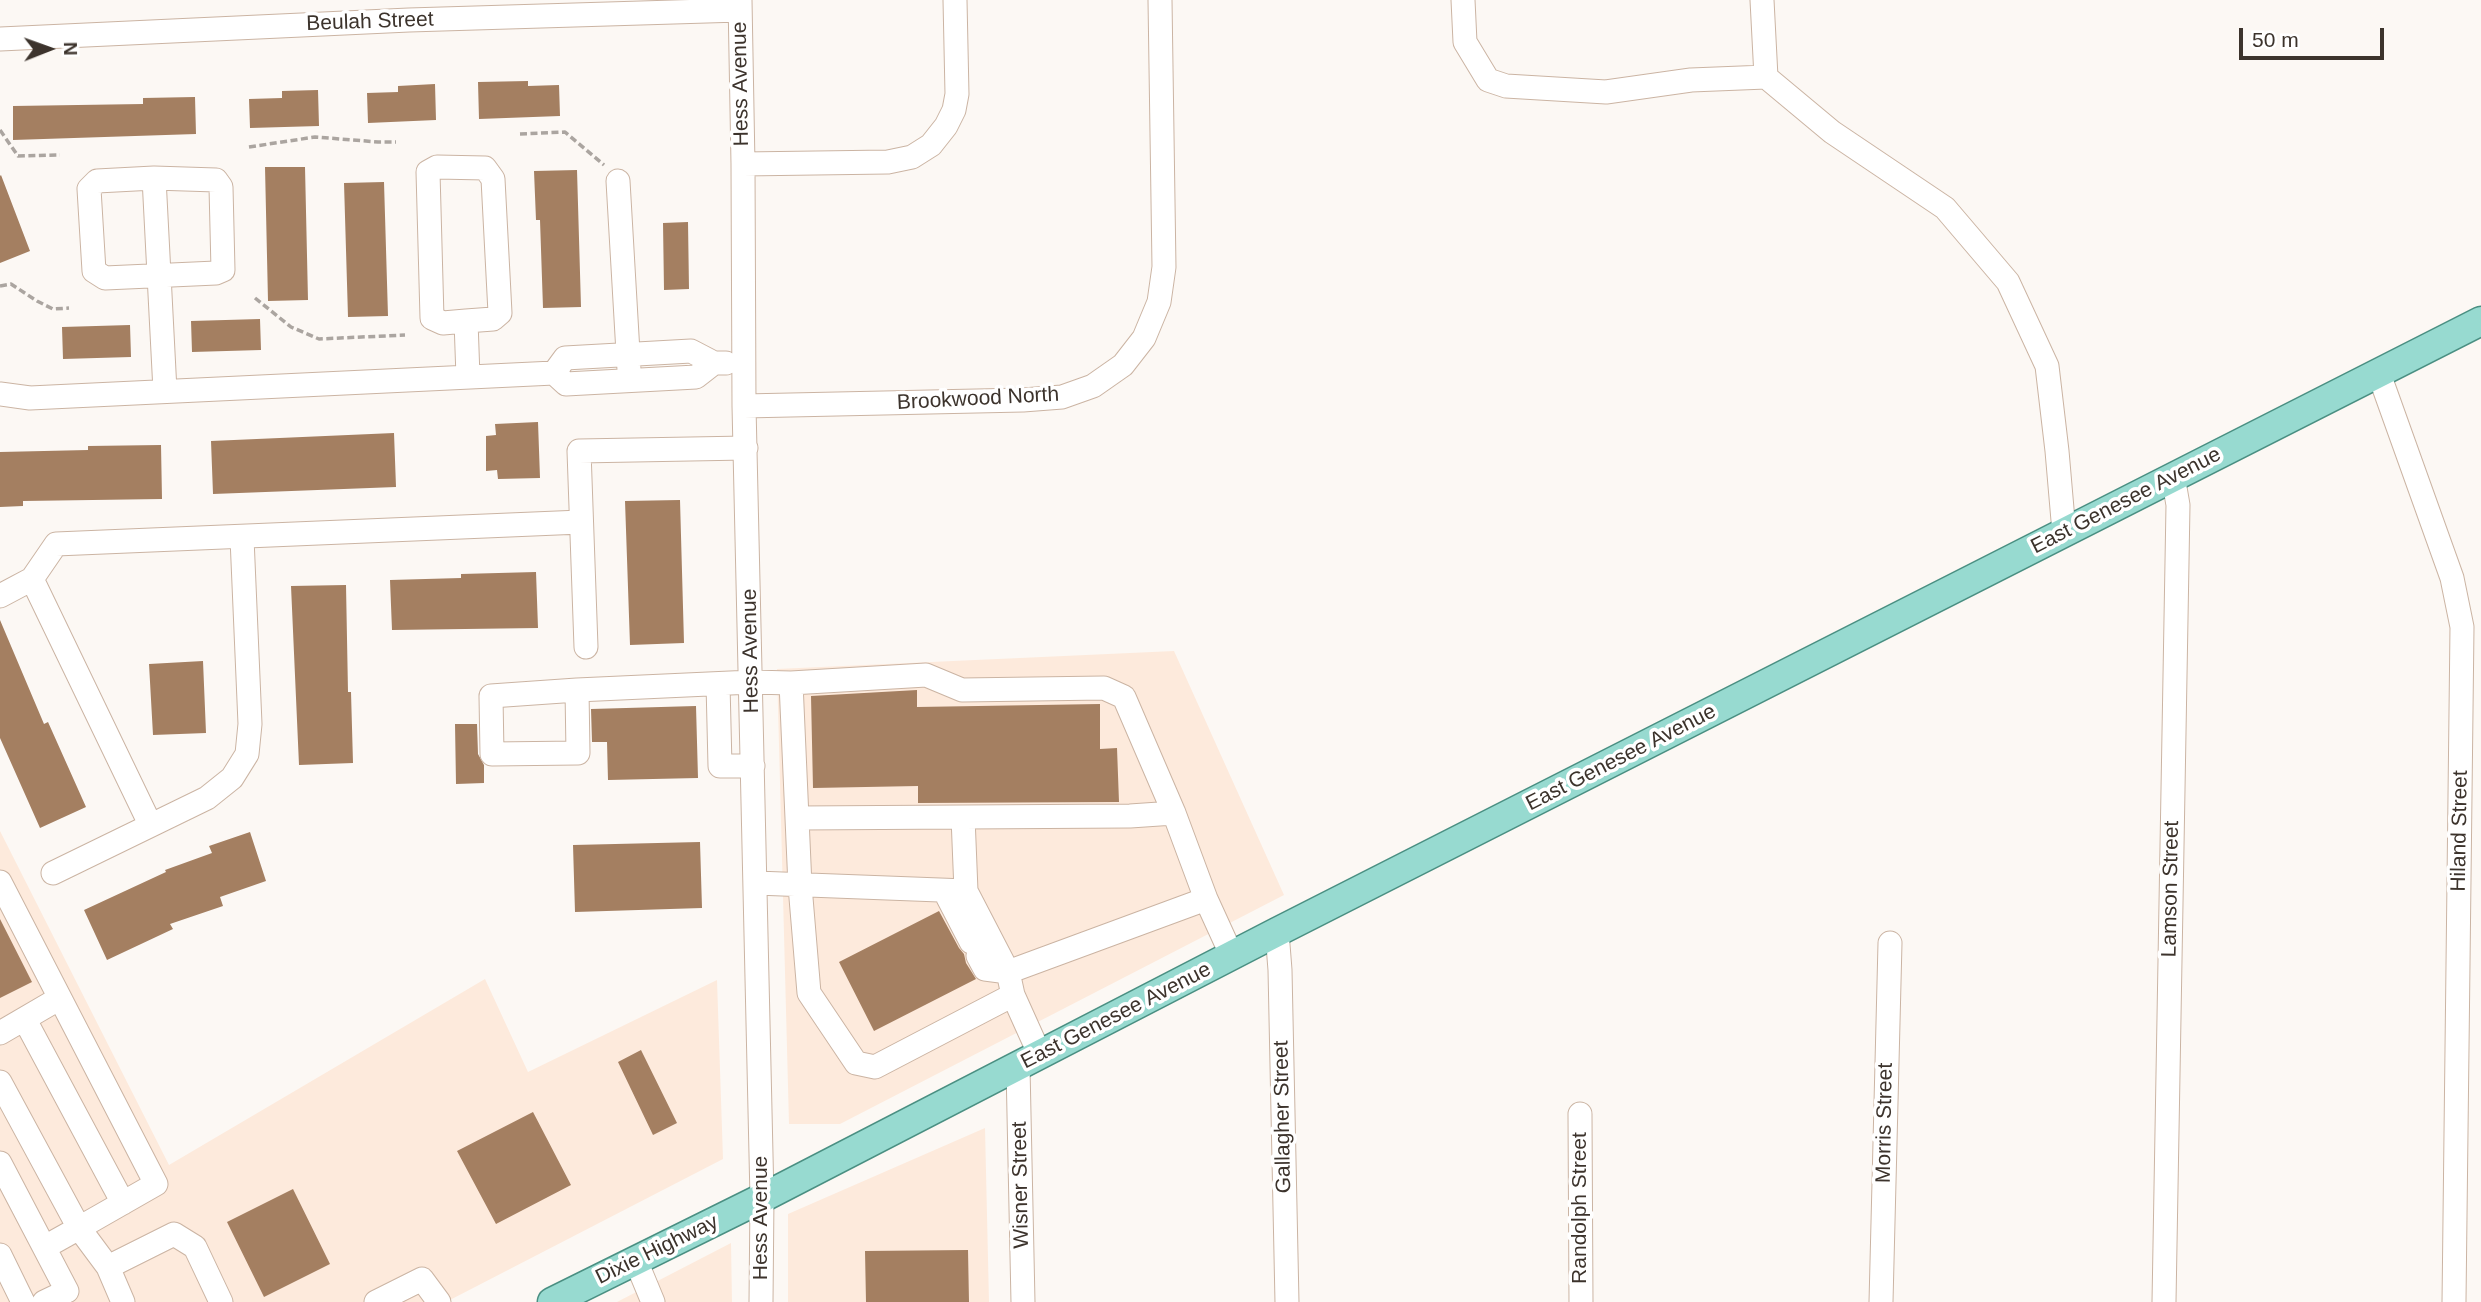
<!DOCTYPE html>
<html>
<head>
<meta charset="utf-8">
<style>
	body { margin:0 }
	#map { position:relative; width:2481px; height:1302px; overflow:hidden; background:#fcf8f4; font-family:Arial,sans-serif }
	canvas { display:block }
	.north { position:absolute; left:14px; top:14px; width:70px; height:70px; -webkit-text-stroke:5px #fff; paint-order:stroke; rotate:89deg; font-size:19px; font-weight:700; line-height:28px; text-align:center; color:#3c332c }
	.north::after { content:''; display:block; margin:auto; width:24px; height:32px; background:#3c332c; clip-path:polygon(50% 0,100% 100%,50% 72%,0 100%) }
	.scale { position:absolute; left:2239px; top:28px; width:145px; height:32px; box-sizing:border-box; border:4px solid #3c332c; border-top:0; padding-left:9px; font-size:21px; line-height:24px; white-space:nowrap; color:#3c332c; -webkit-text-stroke:5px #fff; paint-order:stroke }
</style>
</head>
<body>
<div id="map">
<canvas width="2481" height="1302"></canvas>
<div class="north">N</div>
<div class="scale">50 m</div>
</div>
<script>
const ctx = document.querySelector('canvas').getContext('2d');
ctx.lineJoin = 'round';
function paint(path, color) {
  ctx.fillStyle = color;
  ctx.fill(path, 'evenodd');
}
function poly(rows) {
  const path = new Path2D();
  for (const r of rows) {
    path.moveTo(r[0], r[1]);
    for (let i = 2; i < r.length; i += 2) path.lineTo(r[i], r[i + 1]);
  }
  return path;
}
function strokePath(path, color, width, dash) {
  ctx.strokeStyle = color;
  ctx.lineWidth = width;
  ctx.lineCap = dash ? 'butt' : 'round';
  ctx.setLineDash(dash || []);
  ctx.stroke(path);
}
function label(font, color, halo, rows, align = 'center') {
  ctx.font = font + ' Arial,sans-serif';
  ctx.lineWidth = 7;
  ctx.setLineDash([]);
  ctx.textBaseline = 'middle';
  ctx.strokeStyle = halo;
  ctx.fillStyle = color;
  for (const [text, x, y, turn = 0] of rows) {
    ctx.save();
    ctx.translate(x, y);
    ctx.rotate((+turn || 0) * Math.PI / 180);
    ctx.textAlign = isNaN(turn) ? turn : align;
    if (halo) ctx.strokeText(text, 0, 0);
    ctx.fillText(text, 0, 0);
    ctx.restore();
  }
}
paint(poly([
	[1174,651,1284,895,840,1124,789,1124,777,669],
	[0,831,169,1165,485,979,528,1072,717,980,723,1159,446,1302,0,1302],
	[985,1128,989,1302,788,1302,788,1214],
	[731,1243,732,1302,617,1302]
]), '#fdeadc');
paint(poly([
	[528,81,528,86,559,85,560,116,479,119,478,82],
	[435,84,436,120,368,123,367,93,398,92,398,86],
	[318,90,319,126,250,128,249,99,282,98,282,91],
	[195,97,196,134,13,140,13,106,143,104,143,98],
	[265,167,305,167,308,300,268,301],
	[577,170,581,307,543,308,540,220,536,220,534,171],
	[1,175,30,251,0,263,0,176],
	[384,182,388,316,348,317,344,183],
	[688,222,689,289,664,290,663,223],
	[260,319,261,350,192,352,191,321],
	[130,325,131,357,63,359,62,327],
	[538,422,540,478,498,479,497,470,486,471,486,436,496,435,495,424],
	[394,433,396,487,213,494,211,441],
	[161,445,162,499,23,501,23,506,0,507,0,452,88,450,88,446],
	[680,500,684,643,630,645,625,501],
	[536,572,538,628,392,630,390,580,461,578,461,574],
	[346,585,348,692,351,692,353,763,299,765,291,586],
	[0,620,44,724,48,722,86,807,40,828,0,738],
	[203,661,206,733,153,735,149,664],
	[917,690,917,707,1100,704,1100,749,1117,748,1119,802,918,803,918,786,813,788,811,696],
	[696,706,698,778,608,780,607,742,592,742,591,709],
	[455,724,477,724,478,754,484,765,484,783,456,784],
	[250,832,266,881,220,897,223,906,170,924,173,929,107,960,84,910,166,872,165,870,212,853,209,846],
	[700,842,702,908,575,912,573,845],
	[939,911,959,948,964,954,966,963,976,979,874,1031,839,962],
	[0,919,32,982,0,998],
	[641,1050,677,1123,653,1135,618,1062],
	[533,1112,571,1185,496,1224,457,1151],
	[293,1189,330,1264,264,1297,227,1222],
	[968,1250,969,1302,866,1302,865,1251]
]), '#a47f61');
const minor = poly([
	[740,0,743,164,744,406,762,1198,761,1302],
	[1463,0,1465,42,1488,80,1506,86,1606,92,1691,80,1766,77],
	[1762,0,1766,77,1832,132,1945,208,2008,282,2047,366,2057,451,2064,532],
	[0,39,409,20,740,10],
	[743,164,888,162,912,157,931,145,946,126,954,110,957,94,955,0],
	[154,178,216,180,221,187,223,270,216,273,105,278,94,271,89,189,97,181,154,178],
	[154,178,165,391],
	[618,181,629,370],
	[466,321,443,323,432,318,428,172,437,167,485,168,493,179,500,313,493,319,466,321,468,377],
	[554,373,565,358,691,351,714,363,726,363],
	[2379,374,2452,578,2462,627,2454,1302],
	[0,394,30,398,554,373,566,384,696,377,714,363],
	[744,406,1023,400,1062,397,1093,386,1123,365,1144,338,1159,302,1164,267,1160,0],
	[0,596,32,579],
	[586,647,579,451,746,448],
	[791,683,926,675,962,690,1104,688,1124,697,1174,813,1206,899],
	[718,684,720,766,753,766],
	[577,690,578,753,492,754,491,696,577,690,752,682,791,683,800,886,809,993,856,1063,875,1067,1013,995],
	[963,817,1130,816,1174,813],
	[799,818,963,817,966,891,1008,972,1013,995,1040,1055],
	[150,824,32,579,56,544,581,522],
	[53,873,207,798,232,778,247,754,250,724,242,538],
	[0,882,156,1184,79,1228,108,1267,123,1302],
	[756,883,966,891],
	[945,892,971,942],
	[1277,932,1280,970,1287,1302],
	[978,956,985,969,1008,972,1206,899,1232,956],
	[25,1020,123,1203],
	[0,1033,60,998],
	[1018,1067,1023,1302],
	[0,1082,79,1228,45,1247],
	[1580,1114,1581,1302],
	[0,1163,67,1291,44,1302],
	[0,1255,23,1302],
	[636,1261,653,1302],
	[108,1267,174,1234,195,1247,221,1302],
	[376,1302,422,1279,439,1302],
	[1881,1302,1890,943],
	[2164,1302,2178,505,2173,476]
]);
const major = poly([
	[552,1302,762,1198,1277,932,2481,321]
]);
strokePath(minor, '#cbb4a3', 25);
strokePath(major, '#4a8f82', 31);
strokePath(poly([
	[0,130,18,156,60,155],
	[520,134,565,132,604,165],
	[249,147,315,137,378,142,396,142],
	[0,286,11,284,37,301,53,309,69,308],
	[255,298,291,327,319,339,405,335]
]), '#aba5a0', 3.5, [7, 3.5]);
strokePath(minor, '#fff', 23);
strokePath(major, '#97dad0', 28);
label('21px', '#3c332c', '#fff', [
	["Beulah Street",370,22,-2],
	["Hess Avenue",741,84,-91],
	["Brookwood North",978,399,-3],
	["East Genesee Avenue",2126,501,-27],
	["Hess Avenue",751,651,-91],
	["East Genesee Avenue",1621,758,-27],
	["Hiland Street",2460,831,-89],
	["Lamson Street",2171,889,-89],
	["East Genesee Avenue",1116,1016,-27],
	["Gallagher Street",1283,1117,-91],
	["Morris Street",1885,1123,-89],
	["Wisner Street",1021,1185,-91],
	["Randolph Street",1580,1208,-90],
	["Hess Avenue",761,1218,-90],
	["Dixie Highway",657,1250,-26]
]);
</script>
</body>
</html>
